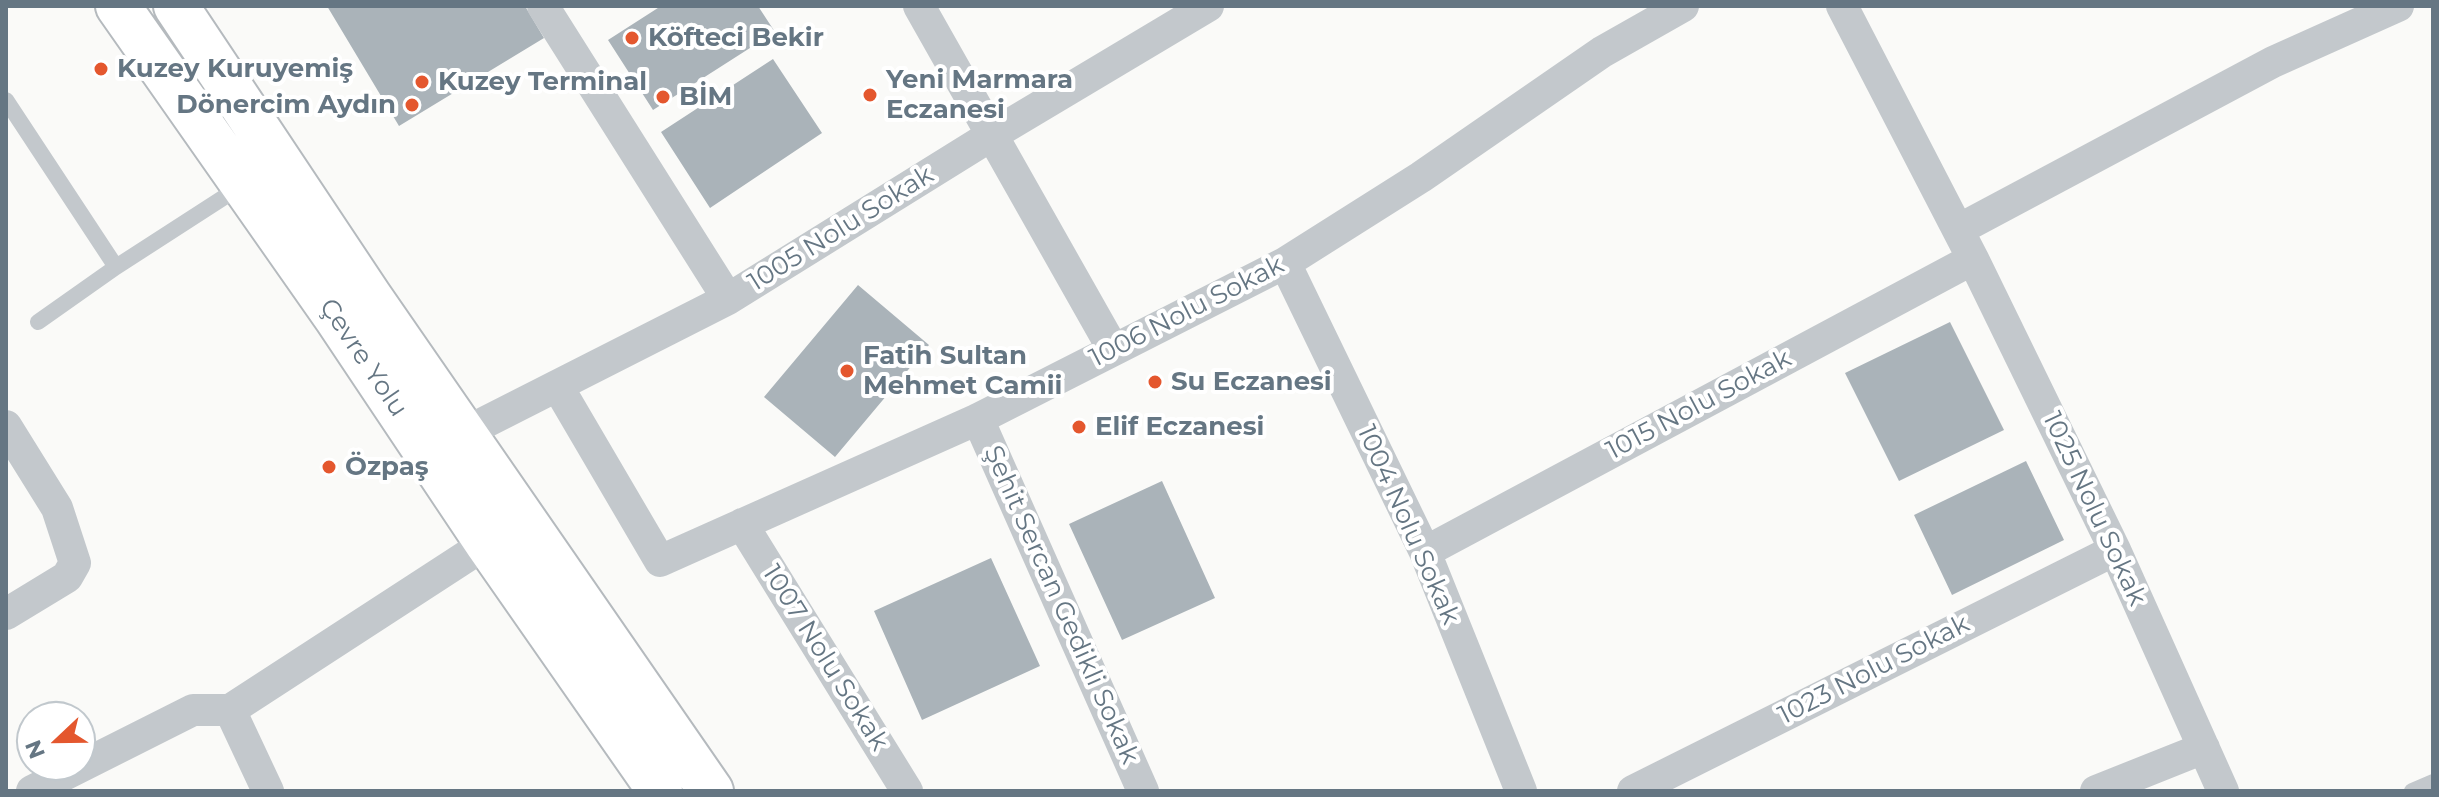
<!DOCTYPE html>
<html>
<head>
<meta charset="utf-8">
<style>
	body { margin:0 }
	#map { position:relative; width:2439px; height:797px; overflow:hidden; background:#fafaf8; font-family:Montserrat,sans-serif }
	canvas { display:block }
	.frame { position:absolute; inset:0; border:8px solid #657683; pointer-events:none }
	.north { position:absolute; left:16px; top:701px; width:80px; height:80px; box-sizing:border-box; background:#fff; border:2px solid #c1c8cd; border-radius:50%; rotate:248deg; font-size:22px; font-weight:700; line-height:32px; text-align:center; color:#657683 }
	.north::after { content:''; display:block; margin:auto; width:28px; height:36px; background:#e4572e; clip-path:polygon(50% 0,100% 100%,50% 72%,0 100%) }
</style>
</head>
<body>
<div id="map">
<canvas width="2439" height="797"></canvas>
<div class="frame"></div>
<div class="north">N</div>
</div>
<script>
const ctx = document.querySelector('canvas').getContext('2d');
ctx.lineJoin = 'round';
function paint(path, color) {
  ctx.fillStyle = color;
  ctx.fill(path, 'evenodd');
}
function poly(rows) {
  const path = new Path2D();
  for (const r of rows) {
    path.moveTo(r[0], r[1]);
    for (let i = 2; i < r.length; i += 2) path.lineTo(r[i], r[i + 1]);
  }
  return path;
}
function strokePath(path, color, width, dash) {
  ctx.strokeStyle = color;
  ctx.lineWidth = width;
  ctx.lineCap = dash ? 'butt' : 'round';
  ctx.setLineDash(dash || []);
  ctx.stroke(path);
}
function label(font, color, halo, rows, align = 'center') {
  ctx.font = font + ' Montserrat,sans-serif';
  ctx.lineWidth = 8;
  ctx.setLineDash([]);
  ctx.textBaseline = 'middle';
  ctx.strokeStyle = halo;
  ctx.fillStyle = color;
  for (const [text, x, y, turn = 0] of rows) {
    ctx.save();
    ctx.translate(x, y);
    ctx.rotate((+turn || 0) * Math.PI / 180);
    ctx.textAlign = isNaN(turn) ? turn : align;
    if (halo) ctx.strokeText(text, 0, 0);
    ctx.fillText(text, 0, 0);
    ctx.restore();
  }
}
paint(poly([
	[327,6,525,6,544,38,399,126],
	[661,6,758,6,775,32,653,110,608,40],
	[773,59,822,133,710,208,661,132],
	[858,285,929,345,835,457,764,397],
	[1950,322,2004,430,1899,481,1845,373],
	[2026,461,2064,540,1952,595,1914,515],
	[1162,481,1215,598,1122,640,1069,524],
	[991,558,1040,666,922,720,874,611]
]), '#aab3b9');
const primary = poly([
	[118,6,336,317,487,543,660,791],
	[176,6,369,296,711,791]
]);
strokePath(primary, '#b5babe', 48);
strokePath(poly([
	[6,100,116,267],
	[38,322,116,267,243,185],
	[2412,791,2433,782]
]), '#c3c8cc', 16);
strokePath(poly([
	[543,6,728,299],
	[919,6,1113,349],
	[1842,6,1973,259,2115,550,2223,791],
	[1958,230,2273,62,2398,6],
	[1285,263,1425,552,1521,791],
	[558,387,660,561,978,419,1285,263,1421,177,1602,52,1683,6],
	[978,419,1143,791],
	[6,426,57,508,75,563,67,577,6,614],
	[464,433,728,299,992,135,1208,6],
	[742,524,907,791],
	[1425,552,1973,259],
	[32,791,193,710,230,710],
	[268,791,230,710,487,543],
	[1633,791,2115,550],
	[2096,791,2204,748]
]), '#c3c8cc', 32);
strokePath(primary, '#fff', 44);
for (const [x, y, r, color] of [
	[632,38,8,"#e4572e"],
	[101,69,8,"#e4572e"],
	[422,82,8,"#e4572e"],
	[870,95,8,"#e4572e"],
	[663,97,8,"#e4572e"],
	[412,105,8,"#e4572e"],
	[847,371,8,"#e4572e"],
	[1155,382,8,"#e4572e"],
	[1079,427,8,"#e4572e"],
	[329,467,8,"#e4572e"]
]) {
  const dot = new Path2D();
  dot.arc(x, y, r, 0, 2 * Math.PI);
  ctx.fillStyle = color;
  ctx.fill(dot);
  strokePath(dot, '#fff', 3);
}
label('bold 26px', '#657683', '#fff', [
	["Köfteci Bekir",648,38],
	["Kuzey Kuruyemiş",117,69],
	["Yeni Marmara",886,80],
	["Eczanesi",886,110],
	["Kuzey Terminal",438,82],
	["BİM",679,97],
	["Dönercim Aydın",396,105,"right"],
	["Fatih Sultan",863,356],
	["Mehmet Camii",863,386],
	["Su Eczanesi",1171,382],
	["Elif Eczanesi",1095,427],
	["Özpaş",345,467]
], 'left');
label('26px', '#657683', '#fff', [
	["1005 Nolu Sokak",841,229,-32],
	["1006 Nolu Sokak",1187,312,-27],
	["Çevre Yolu",363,358,56],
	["1015 Nolu Sokak",1699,405,-28],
	["1025 Nolu Sokak",2094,509,65],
	["1004 Nolu Sokak",1408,525,66],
	["Şehit Sercan Gedikli Sokak",1061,605,66],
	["1007 Nolu Sokak",825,658,58],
	["1023 Nolu Sokak",1874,670,-27]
]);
</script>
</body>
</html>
